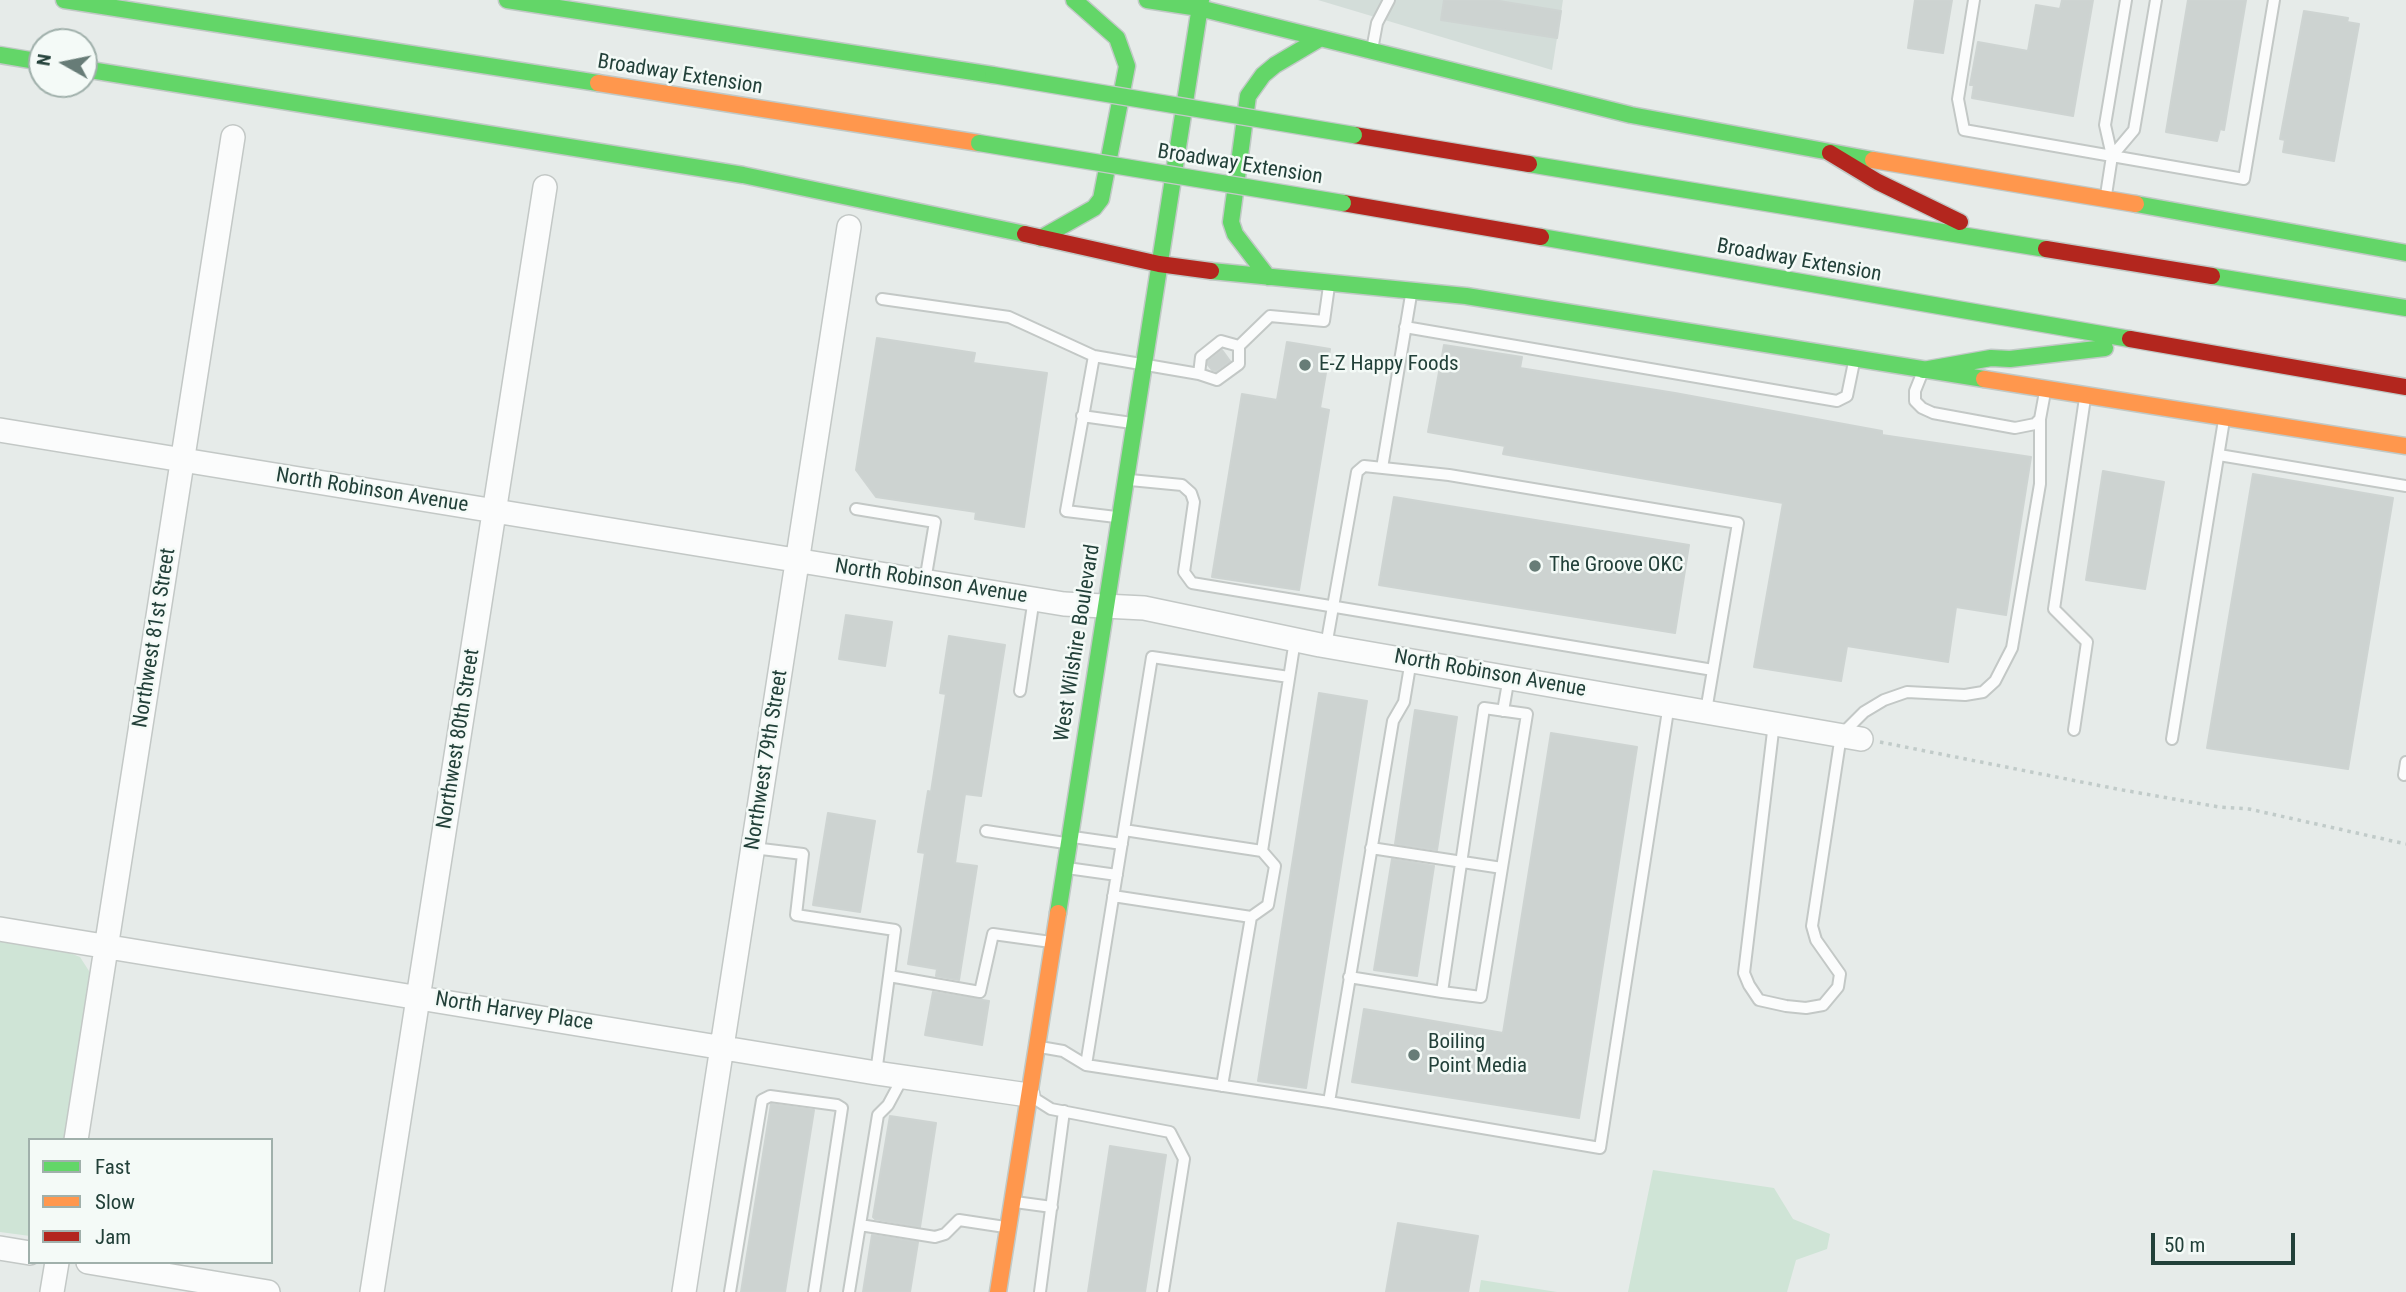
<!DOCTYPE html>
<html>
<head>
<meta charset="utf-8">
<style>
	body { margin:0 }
	#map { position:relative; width:2406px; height:1292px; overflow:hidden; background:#e6ebe9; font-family:"Roboto Condensed",sans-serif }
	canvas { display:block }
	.legend { position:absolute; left:28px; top:1138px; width:245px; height:126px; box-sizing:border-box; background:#f4faf7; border:2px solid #a0b0ab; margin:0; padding:9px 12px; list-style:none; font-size:21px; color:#224039 }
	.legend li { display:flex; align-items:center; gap:14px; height:35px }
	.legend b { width:35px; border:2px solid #a0b0ab }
	.north { position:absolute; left:28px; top:28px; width:70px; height:70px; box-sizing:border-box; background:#f4faf7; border:2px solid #a0b0ab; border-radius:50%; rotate:279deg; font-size:19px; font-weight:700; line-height:28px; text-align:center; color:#224039 }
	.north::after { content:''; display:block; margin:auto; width:24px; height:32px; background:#677c77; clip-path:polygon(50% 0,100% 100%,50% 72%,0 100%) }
	.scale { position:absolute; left:2151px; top:1233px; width:144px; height:32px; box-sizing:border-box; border:4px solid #224039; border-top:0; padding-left:9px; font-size:21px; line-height:24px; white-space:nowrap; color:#224039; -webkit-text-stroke:5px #f4faf7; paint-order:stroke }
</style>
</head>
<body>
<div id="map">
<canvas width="2406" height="1292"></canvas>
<ul class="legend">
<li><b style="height:9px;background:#63d668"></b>Fast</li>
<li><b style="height:9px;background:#ff974d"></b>Slow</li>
<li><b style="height:9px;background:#b3261e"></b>Jam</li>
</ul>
<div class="north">N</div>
<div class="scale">50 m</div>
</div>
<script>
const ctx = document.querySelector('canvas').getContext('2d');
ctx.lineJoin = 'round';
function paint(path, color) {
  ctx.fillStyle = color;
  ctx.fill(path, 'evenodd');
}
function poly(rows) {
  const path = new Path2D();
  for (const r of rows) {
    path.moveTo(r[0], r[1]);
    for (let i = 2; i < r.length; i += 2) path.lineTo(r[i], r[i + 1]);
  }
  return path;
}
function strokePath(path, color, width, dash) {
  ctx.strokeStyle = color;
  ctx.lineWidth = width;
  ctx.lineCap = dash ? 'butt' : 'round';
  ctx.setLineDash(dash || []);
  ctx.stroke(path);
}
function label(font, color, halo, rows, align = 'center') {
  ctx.font = font + ' "Roboto Condensed",sans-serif';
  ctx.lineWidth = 5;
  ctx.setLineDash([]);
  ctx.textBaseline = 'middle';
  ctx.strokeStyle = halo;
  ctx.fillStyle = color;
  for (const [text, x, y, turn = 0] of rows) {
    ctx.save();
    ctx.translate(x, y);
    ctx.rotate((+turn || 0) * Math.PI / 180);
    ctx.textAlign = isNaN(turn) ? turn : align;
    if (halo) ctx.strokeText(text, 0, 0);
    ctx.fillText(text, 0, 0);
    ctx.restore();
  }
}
paint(poly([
	[1318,0,1563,0,1552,70]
]), '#d3ddd9');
paint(poly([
	[0,941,70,953,80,957,89,971,89,981,66,1140,30,1140,30,1236,0,1232],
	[1653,1170,1774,1188,1793,1219,1830,1234,1827,1249,1796,1260,1787,1292,1628,1292],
	[1481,1280,1557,1292,1479,1292]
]), '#cfe4d6');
const building = poly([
	[1444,0,1493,0,1561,11,1557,38,1441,20,1444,0],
	[1915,0,1952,0,1943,53,1908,48,1915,0],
	[2062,0,2093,0,2073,116,1972,98,1974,85,1970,85,1978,42,2028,51,2036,5,2060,9,2062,0],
	[2188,0,2246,0,2224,130,2220,129,2217,141,2166,132,2188,0],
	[2304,11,2348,18,2347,22,2359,24,2334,161,2283,152,2285,140,2280,139,2304,11],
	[877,338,975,353,973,363,1047,373,1024,527,975,519,976,512,876,497,856,470,877,338],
	[1287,342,1330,349,1320,408,1329,410,1299,590,1212,577,1242,394,1277,400,1287,342],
	[1444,345,1522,357,1520,368,1675,393,1882,431,1882,435,2031,457,2006,615,1956,607,1948,662,1847,646,1841,681,1754,667,1783,503,1503,454,1505,446,1428,432,1444,345],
	[1222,350,1230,361,1216,371,1212,370,1208,365,1208,361,1222,350],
	[2103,471,2164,482,2145,589,2086,580,2103,471],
	[2253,474,2393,498,2348,769,2207,748,2253,474],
	[1394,497,1689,545,1675,633,1379,585,1394,497],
	[846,615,892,622,885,666,839,659,846,615],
	[949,636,1005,645,981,796,965,794,955,863,977,866,959,980,936,976,937,969,908,964,925,853,918,852,928,791,931,792,946,694,940,693,949,636],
	[1319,693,1367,701,1306,1088,1258,1081,1319,693],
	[1415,710,1457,717,1437,850,1395,844,1415,710],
	[1551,733,1637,747,1579,1118,1352,1082,1364,1009,1503,1033,1551,733],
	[828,813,875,821,860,912,813,905,828,813],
	[1392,859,1434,866,1417,976,1374,970,1392,859],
	[933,992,989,1001,982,1045,925,1035,933,992],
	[771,1104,814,1110,785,1292,741,1292,771,1104],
	[890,1116,936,1123,920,1227,875,1219,873,1217,890,1116],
	[1110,1146,1166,1155,1145,1292,1088,1292,1110,1146],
	[1398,1223,1478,1236,1468,1292,1386,1292,1398,1223],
	[872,1235,918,1242,910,1292,863,1292,872,1235]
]);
paint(building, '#cdd3d1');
strokePath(building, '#ced4d2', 2);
const lane = poly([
	[1974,0,1958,99,1964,130,2112,156],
	[1372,50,1377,23,1389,0],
	[2112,156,2134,130,2156,0],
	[2112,156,2105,125,2126,0],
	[2106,195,2112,156,2244,179,2274,0],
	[882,299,1009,317,1094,356,1199,374,1217,380,1239,364,1239,346,1270,316,1324,321,1329,286],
	[1405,327,1837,401,1847,396,1854,362],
	[1094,356,1066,511,1116,517],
	[1199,374,1201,357,1221,341,1239,346],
	[1921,376,1915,391,1915,401,1922,408,1933,413,2015,428,2035,424,2040,419,2045,392],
	[1082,416,1132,423],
	[2219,455,2406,486],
	[1382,468,1411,295],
	[1130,480,1182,485,1191,493,1194,502,1184,572,1192,583,1713,670],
	[856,509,935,522,925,581],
	[1326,646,1357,472,1364,466,1449,475,1738,523,1706,711],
	[1020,691,1034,598],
	[1503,711,1509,677],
	[1774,723,1744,973,1749,985,1759,1000,1786,1006,1806,1008,1823,1005,1838,987,1840,974,1816,940,1812,926,1841,735,1864,712,1884,700,1907,692,1965,695,1983,692,1995,681,2012,648,2040,484,2040,419],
	[2074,730,2087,642,2054,609,2085,398],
	[2172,739,2224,420],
	[2404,775,2406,762],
	[1124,830,1262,851],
	[986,831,1065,843],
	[1073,837,1122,844],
	[753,848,803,854,796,915,895,930,889,976],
	[1371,848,1502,868],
	[1067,868,1117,875],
	[1113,896,1251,917],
	[1349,977,1442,992,1481,997,1527,714,1484,708,1442,992],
	[1040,1047,1063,1051,1086,1065,1329,1102,1600,1148,1669,704],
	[1086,1065,1152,657,1289,677],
	[876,1073,889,976,980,992,993,934,1051,942],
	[1222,1086,1251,917,1268,905,1275,866,1262,851,1295,640],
	[1032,1097,1051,1109,1170,1132,1184,1159,1163,1292],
	[1329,1102,1393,721,1404,702,1411,660],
	[1015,1202,1052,1207],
	[860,1225,935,1237,945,1234,959,1220,1005,1227],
	[730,1292,762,1100,770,1096,837,1105,842,1108,814,1292],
	[849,1292,878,1115,888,1105,903,1077],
	[1040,1292,1064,1111]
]);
const street = poly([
	[0,430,1064,604,1144,608,1320,645,1861,739],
	[0,929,876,1073,1028,1095],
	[76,1140,233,137],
	[0,1248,30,1253],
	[88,1262,268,1292],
	[52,1292,57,1262],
	[372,1292,545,187],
	[684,1292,849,227]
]);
const fast = poly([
	[64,0,598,83],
	[507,0,993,75],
	[1147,0,1199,8,1631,115,1873,160],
	[0,55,42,62],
	[84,69,743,175,1025,234],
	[1529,164,2046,249],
	[2136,204,2406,253],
	[1541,237,2130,339],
	[1041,238,1094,208,1101,199,1127,66,1117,38,1074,0],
	[1211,271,1466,296,1984,379],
	[2212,276,2406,308],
	[1268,277,1235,234,1231,222,1248,96,1263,75,1275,65,1319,39],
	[1923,370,1991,358,2010,359,2105,348],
	[1058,913,1201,0]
]);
const slow = poly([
	[598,83,979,143],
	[1873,160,2136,204],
	[1984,379,2406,446],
	[998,1292,1058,913]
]);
const jam = poly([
	[1354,135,1529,164],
	[1830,153,1878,182,1960,222],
	[1343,203,1541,237],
	[1025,234,1159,264,1211,271],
	[2046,249,2212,276],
	[2130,339,2406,387]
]);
strokePath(lane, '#c3c8c6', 14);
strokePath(street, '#c3c8c6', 26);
strokePath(fast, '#c1c9c6', 19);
strokePath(slow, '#c1c9c6', 19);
strokePath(jam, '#c1c9c6', 19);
strokePath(poly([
	[1880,742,2117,789,2219,807,2249,809,2406,844]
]), '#c1cbc9', 3.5, [3.5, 5]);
strokePath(lane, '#fbfcfc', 10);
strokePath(street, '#fbfcfc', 23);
strokePath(fast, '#63d668', 16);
strokePath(slow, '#ff974d', 16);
strokePath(jam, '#b3261e', 16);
const fastBridge = poly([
	[993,75,1354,135],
	[979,143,1343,203]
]);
strokePath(fastBridge, '#c2cac8', 19, []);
strokePath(fastBridge, '#63d668', 16);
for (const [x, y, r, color] of [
	[1305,365,7,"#677c77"],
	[1535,566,7,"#677c77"],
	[1414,1055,7,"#677c77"]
]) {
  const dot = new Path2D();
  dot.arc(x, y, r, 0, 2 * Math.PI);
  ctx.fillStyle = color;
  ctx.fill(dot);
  strokePath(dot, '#f4faf7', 2.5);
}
label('21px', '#224039', '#f4faf7', [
	["Broadway Extension",680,75,9],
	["Broadway Extension",1240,165,9],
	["Broadway Extension",1799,261,10],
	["North Robinson Avenue",372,491,9],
	["North Robinson Avenue",931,582,9],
	["Northwest 81st Street",155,638,-81],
	["West Wilshire Boulevard",1078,643,-81],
	["North Robinson Avenue",1490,674,10],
	["Northwest 80th Street",459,739,-81],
	["Northwest 79th Street",767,760,-81],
	["North Harvey Place",514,1012,9]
]);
label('21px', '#224039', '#f4faf7', [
	["E-Z Happy Foods",1319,365],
	["The Groove OKC",1549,566],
	["Boiling",1428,1043],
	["Point Media",1428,1067]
], 'left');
</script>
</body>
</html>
